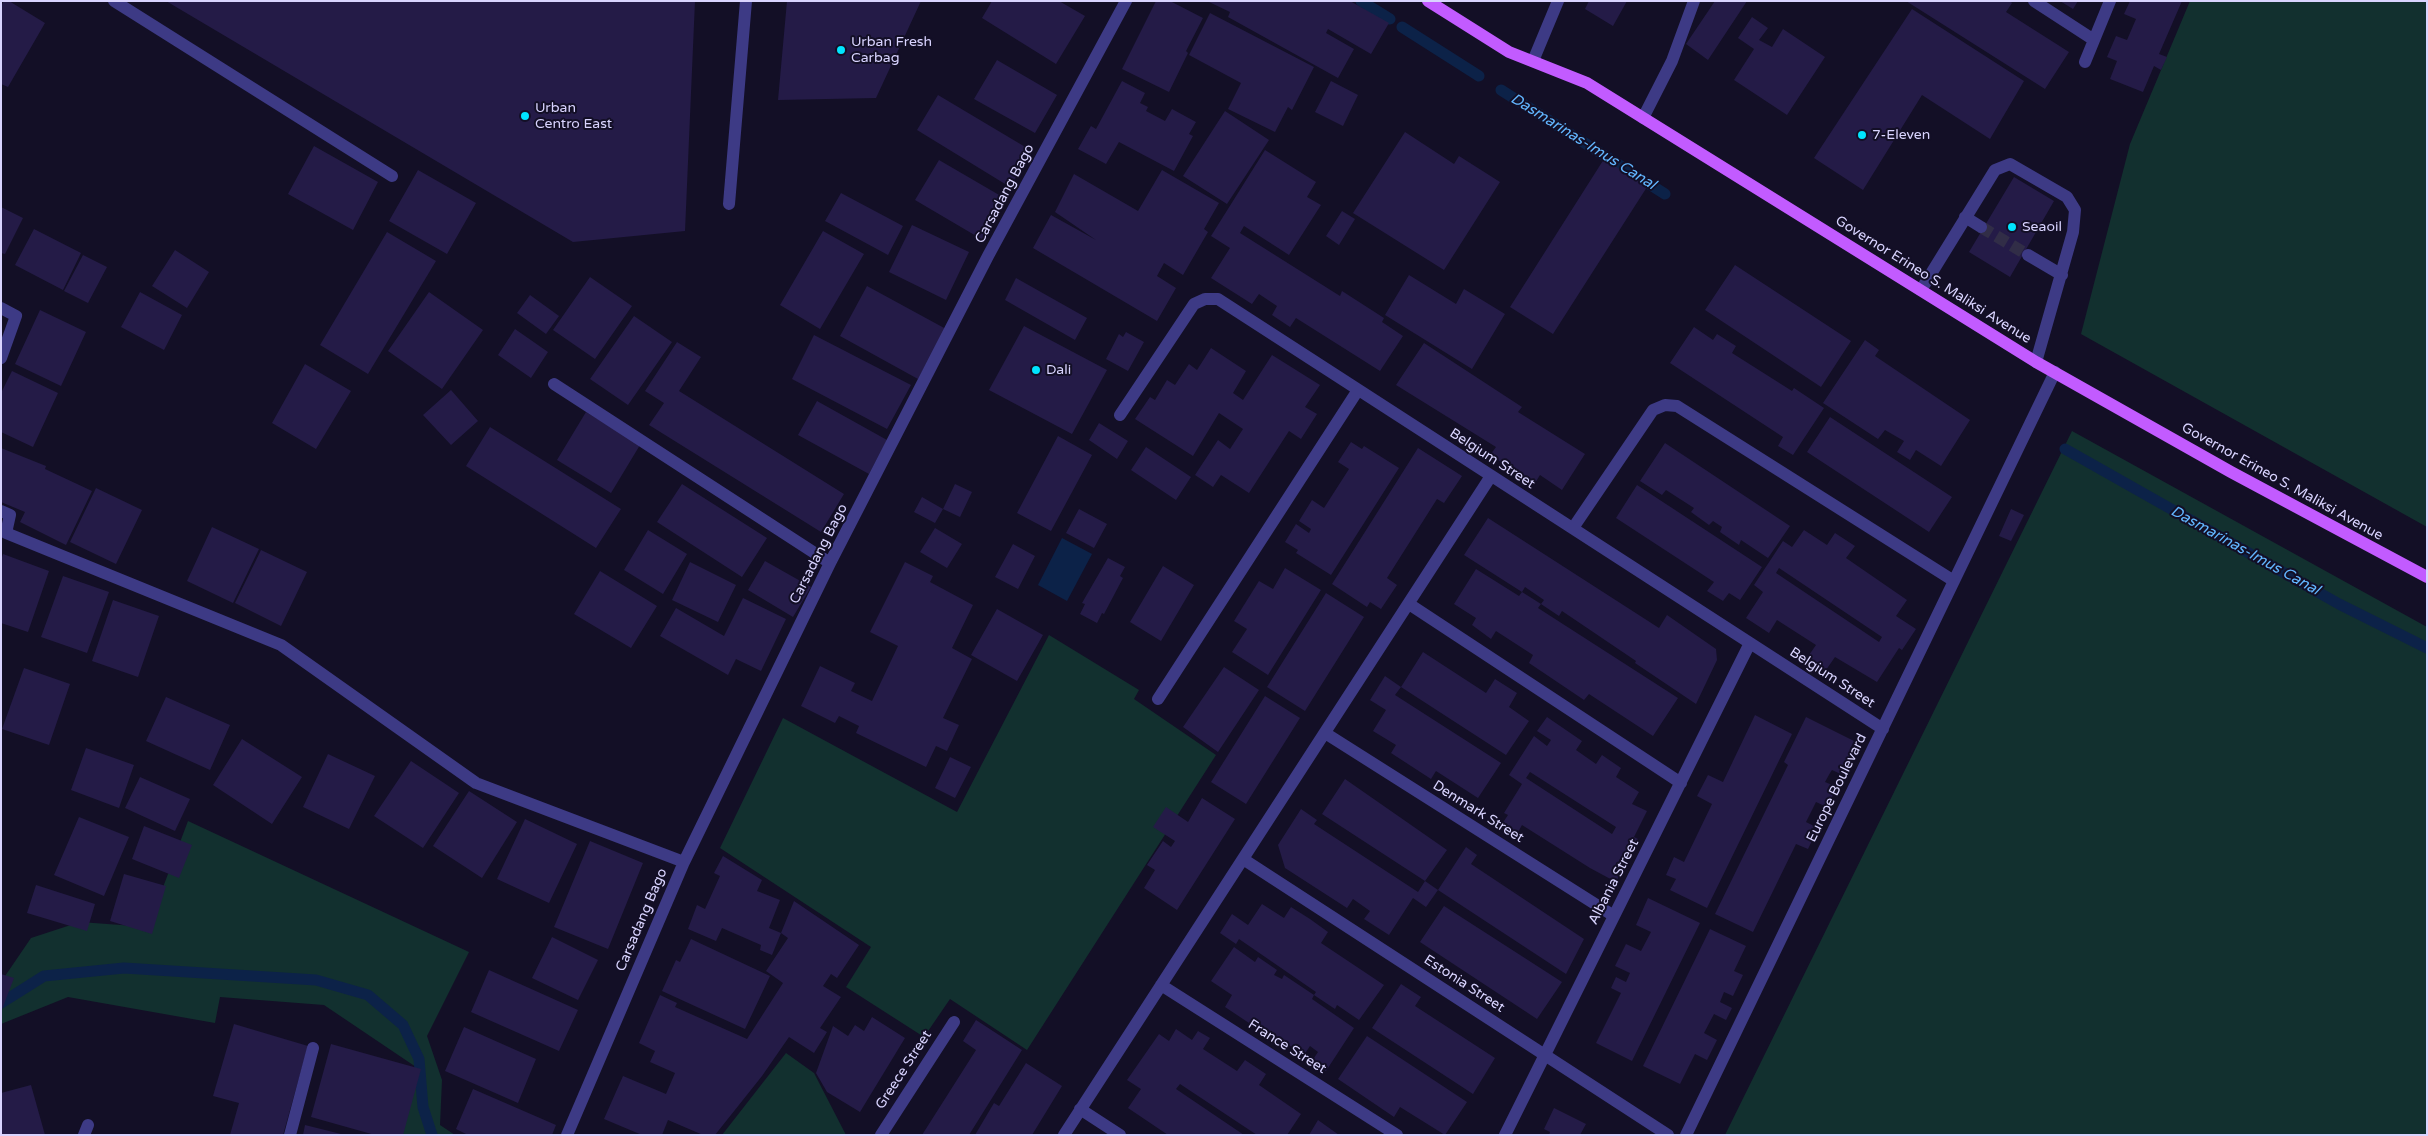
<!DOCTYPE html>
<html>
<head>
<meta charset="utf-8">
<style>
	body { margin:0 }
	#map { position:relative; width:2428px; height:1136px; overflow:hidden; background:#130f26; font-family:"Varela Round",sans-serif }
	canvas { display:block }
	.frame { position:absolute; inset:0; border:2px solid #d9d4ff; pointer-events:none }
</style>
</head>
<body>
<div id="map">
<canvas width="2428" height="1136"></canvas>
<div class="frame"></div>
</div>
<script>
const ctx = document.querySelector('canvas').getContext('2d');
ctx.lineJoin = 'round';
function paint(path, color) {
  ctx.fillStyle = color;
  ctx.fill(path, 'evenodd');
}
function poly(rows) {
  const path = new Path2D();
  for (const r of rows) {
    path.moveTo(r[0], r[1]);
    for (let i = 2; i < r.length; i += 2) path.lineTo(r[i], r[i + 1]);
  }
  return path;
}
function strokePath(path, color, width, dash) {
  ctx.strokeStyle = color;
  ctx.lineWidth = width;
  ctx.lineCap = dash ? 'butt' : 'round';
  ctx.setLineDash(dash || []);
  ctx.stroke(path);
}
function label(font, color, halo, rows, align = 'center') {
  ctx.font = font + ' "Varela Round",sans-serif';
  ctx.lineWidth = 4;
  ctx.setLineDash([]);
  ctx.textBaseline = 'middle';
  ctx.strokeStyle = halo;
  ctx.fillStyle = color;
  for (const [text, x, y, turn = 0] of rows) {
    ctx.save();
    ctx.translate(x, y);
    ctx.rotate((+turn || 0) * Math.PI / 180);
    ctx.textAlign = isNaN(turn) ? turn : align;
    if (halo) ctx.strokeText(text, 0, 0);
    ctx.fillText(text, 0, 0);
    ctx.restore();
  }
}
paint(poly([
	[2190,1,2427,1,2427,527,2081,334,2130,144],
	[2072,431,2427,627,2427,1135,1725,1135],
	[1049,635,1139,690,1134,699,1216,755,1027,1050,950,999,924,1037,846,987,871,947,720,848,783,718,957,812],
	[188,821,469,952,427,1036,442,1080,440,1125,455,1135,393,1135,416,1067,324,1005,220,997,215,1023,68,997,1,1024,1,982,31,938,80,922,148,927],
	[786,1053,814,1073,846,1135,722,1135]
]), '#12302f');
paint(poly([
	[1062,538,1092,554,1067,601,1038,585]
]), '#0c2248');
strokePath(poly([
	[1361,1,1390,19],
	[1402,27,1479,76],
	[1501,90,1665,194],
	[2065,449,2339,604,2427,648],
	[1,1003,44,976,124,968,316,980,368,995,403,1025,419,1059,423,1107,432,1135]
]), '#0c2248', 11);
paint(poly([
	[4,1,9,1,45,23,8,87,1,84,1,6],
	[166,1,695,1,685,231,573,242],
	[787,1,921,1,876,98,778,100],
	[992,1,1059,1,1085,16,1056,64,982,18],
	[1156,1,1170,1,1203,18,1186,51,1188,53,1169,92,1122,69],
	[1207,1,1350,1,1389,23,1371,54,1328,29,1326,33,1354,49,1338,78,1228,17,1230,12],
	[1589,1,1627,1,1613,26,1585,9],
	[1715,1,1747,1,1708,60,1686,44],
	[1906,1,2010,1,2012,3,2006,12,2069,52,2045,89],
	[2060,1,2078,1,2073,9],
	[2130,1,2182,1,2159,54,2167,57,2161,70,2154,66,2143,92,2110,79,2117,61,2107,57,2116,36,2127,40,2136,19,2124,14],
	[1912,9,2024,81,1990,139,1922,95,1863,190,1814,158],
	[1210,13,1314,67,1292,110,1288,107,1275,132,1228,109,1241,83,1189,55],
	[1752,17,1768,28,1759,40,1772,47,1783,29,1825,57,1787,115,1734,80,1754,49,1738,38],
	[997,60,1057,95,1035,133,974,99],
	[1122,81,1145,93,1140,103,1148,107,1146,111,1165,121,1172,109,1196,122,1189,134,1193,136,1174,171,1119,142,1106,164,1078,149,1091,126,1096,129],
	[1331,81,1358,95,1343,126,1315,112],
	[938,95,1032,151,1010,187,917,130],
	[1225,111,1269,140,1227,204,1183,176],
	[1405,132,1454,164,1459,156,1500,182,1444,270,1353,213],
	[314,146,378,182,353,230,288,194],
	[1265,150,1316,182,1307,197,1321,205,1289,255,1244,226,1240,233,1340,296,1342,291,1384,318,1382,322,1403,336,1380,371,1296,318,1290,327,1272,315,1277,306,1259,294,1252,304,1211,278,1230,248,1211,236],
	[1604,159,1647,187,1553,334,1510,307],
	[939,160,1006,199,983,240,915,200],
	[418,170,476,203,447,254,389,221],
	[1162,170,1219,203,1204,229,1208,232,1183,275,1164,263,1157,276,1176,288,1157,321,1033,248,1051,215,1096,240,1055,212,1074,174,1138,211],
	[2014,177,2054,201,2010,277,1969,252],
	[841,193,903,226,888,255,825,221],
	[1,207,23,218,5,254,1,253],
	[1342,211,1355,219,1339,245,1326,236],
	[912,225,969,252,946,300,889,272],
	[34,229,81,253,63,290,15,265],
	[823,231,864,254,820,329,780,305],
	[387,232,436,261,368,374,320,345],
	[175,250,209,272,187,308,152,286],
	[83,255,107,267,88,303,64,291],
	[1735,265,1851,341,1821,387,1705,310],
	[1409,275,1456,304,1464,289,1505,314,1472,369,1385,315],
	[590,277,632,306,595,359,553,330],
	[1016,278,1087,318,1075,340,1005,300],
	[867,286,946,329,918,379,840,336],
	[140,292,182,315,164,350,121,327],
	[429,292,483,330,442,389,388,351],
	[530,295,559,316,546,334,517,313],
	[40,310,86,332,61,386,15,364],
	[634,316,672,342,628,405,590,379],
	[1024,326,1107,370,1072,434,989,390],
	[1694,327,1713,340,1717,334,1736,346,1732,353,1792,391,1794,388,1824,408,1793,455,1778,446,1783,437,1670,363],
	[515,329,548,352,531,378,498,355],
	[1126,332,1144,342,1128,371,1106,359,1119,334,1123,337],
	[814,335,911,385,887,429,792,379],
	[1865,340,1879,350,1875,356,1970,420,1941,466,1916,450,1910,460,1897,452,1904,441,1885,430,1878,439,1823,403],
	[677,342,701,357,679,391,844,494,821,532,649,425,664,403,645,391],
	[1424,343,1522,407,1518,412,1585,454,1562,490,1540,475,1535,483,1490,455,1496,447,1396,385],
	[1211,348,1246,371,1233,393,1243,400,1272,355,1320,385,1305,407,1317,414,1301,439,1289,431,1249,493,1221,475,1213,487,1195,475,1218,440,1230,449,1243,429,1219,413,1193,456,1135,419,1150,397,1155,400,1167,380,1175,385,1189,364,1197,370],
	[305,364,351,391,316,449,272,423],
	[12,371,58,393,33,447,1,432,1,393],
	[451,390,478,421,451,445,423,415],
	[817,401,887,440,869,474,798,435],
	[586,412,640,445,611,493,557,460],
	[1830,417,1952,497,1929,532,1807,452],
	[1099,423,1128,441,1117,459,1089,440],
	[490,427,621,509,596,548,466,466],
	[1058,436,1092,455,1051,531,1017,513],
	[1351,442,1362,449,1364,446,1399,468,1331,575,1296,553,1298,550,1285,542,1296,524,1309,533,1311,529,1299,521,1312,500,1324,508,1349,469,1338,462],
	[1665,443,1790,526,1768,558,1741,540,1739,545,1720,532,1722,527,1713,521,1709,525,1691,512,1694,508,1666,490,1662,495,1640,481],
	[1146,447,1191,477,1176,500,1131,470],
	[1,448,46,466,45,469,92,491,66,545,20,522,25,512,1,502],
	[1418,448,1462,476,1444,503,1437,499,1387,578,1397,585,1381,609,1370,602,1367,607,1332,584],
	[682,484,767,538,742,577,657,522],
	[955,484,972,492,960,517,943,509],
	[1637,485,1762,567,1740,600,1729,593,1723,601,1707,591,1714,582,1616,518],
	[96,488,142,510,116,564,70,542],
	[922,497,943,509,935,523,914,512],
	[1079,509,1107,524,1094,548,1066,533],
	[2011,509,2024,515,2011,541,1999,536],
	[1488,518,1659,628,1667,615,1716,649,1717,660,1696,704,1635,663,1636,661,1562,611,1559,616,1541,604,1544,600,1525,587,1522,592,1541,604,1538,608,1678,698,1653,736,1589,694,1584,700,1529,663,1533,655,1496,631,1491,639,1472,625,1476,618,1454,604,1476,569,1519,596,1522,592,1464,555],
	[212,527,259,549,233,603,187,581],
	[935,528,962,544,947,568,920,552],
	[648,530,687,554,663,594,624,570],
	[1804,530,1827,545,1835,533,1855,546,1846,558,1907,600,1896,616,1916,629,1902,650,1899,648,1877,682,1835,657,1826,670,1807,658,1816,645,1777,620,1769,633,1746,618,1763,592,1754,585,1783,541,1792,547],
	[1779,568,1882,637,1879,642,1776,573],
	[1013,544,1035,556,1018,589,995,577],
	[261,550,307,572,281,626,235,603],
	[3,554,49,571,28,632,1,623,1,560],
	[1108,558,1125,567,1120,576,1123,578,1104,614,1102,613,1097,623,1080,614,1085,604,1082,603],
	[765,561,811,587,793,617,748,590],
	[690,562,736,585,718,622,672,600],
	[905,562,933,576,930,582,973,605,952,648,972,659,943,718,959,725,947,751,936,746,926,767,856,733,859,726,839,716,835,723,801,706,820,666,855,683,851,691,872,701,898,646,870,632],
	[1163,566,1194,585,1161,641,1130,622],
	[1285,568,1321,590,1268,675,1232,652,1247,629,1234,621,1259,581,1273,589],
	[600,571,657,606,631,648,574,614],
	[63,576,109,592,87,653,41,637],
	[1326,593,1364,617,1305,711,1267,687],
	[743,598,786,619,761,671,736,659,728,675,660,636,676,608,724,636],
	[113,600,159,616,138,677,92,661],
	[997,609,1043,635,1017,681,971,655],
	[1423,652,1486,693,1495,679,1517,693,1509,707,1529,721,1506,755,1401,687],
	[1224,667,1259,690,1218,752,1183,727],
	[24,668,70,684,49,745,2,729],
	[1385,676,1401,687,1395,695,1501,763,1478,798,1436,771,1431,779,1391,753,1396,745,1373,731,1386,710,1370,700],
	[1265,696,1300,718,1246,804,1211,782],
	[166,697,230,725,210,770,146,741],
	[1755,715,1792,734,1707,908,1670,890,1676,879,1666,875,1674,857,1684,862,1712,804,1697,796,1708,775,1723,782],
	[1547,717,1582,741,1576,750,1596,764,1602,755,1621,768,1616,777,1639,792,1632,804,1647,811,1634,837,1638,839,1616,882,1590,868,1522,825,1517,834,1502,824,1508,815,1504,813,1522,784,1509,775,1534,736,1547,746,1551,740,1537,731],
	[1530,772,1616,827,1612,834,1526,778],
	[1806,717,1854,741,1850,749,1853,756,1843,775,1832,770,1830,773,1825,782,1837,787,1827,807,1816,802,1806,822,1818,828,1808,849,1796,844,1753,932,1715,914,1788,765,1784,762],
	[242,739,302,777,272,824,213,785],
	[86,748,134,765,119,808,71,790],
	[328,754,375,776,349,829,303,807],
	[950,757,971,767,955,798,935,788],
	[411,761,459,793,423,848,374,816],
	[140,777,190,799,175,831,125,808],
	[1345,779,1447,850,1425,881,1438,890,1426,907,1413,898,1389,935,1364,919,1370,911,1353,899,1347,908,1285,868,1278,845,1301,809,1317,820,1314,824,1418,892,1425,881,1322,814],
	[469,791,517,822,482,878,433,846],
	[1202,798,1235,819,1177,910,1144,888,1155,870,1147,865,1163,841,1171,847,1175,841,1153,827,1166,807,1188,822],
	[79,817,129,837,104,896,54,875],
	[525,819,577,844,549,903,497,879],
	[144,826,192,845,179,878,132,859],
	[590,841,643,863,608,949,554,927],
	[1466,847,1477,855,1471,864,1584,939,1566,974,1438,890],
	[723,856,762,880,757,891,780,900,769,928,781,933,794,901,859,945,837,978,831,974,823,986,841,997,820,1028,827,1032,814,1053,789,1037,762,1076,715,1135,703,1135,668,1120,662,1135,642,1135,604,1119,623,1076,666,1094,675,1073,650,1062,655,1051,639,1043,660,995,677,1003,675,1007,747,1039,783,983,766,971,788,938,781,933,772,955,760,950,761,945,722,928,716,941,688,929,697,905,705,909,720,876,714,873],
	[124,874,166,886,152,934,110,921],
	[36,885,95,904,87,931,27,913],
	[1648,898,1700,923,1632,1061,1596,1043,1621,993,1611,988,1616,977,1626,982,1630,973,1615,966,1626,944,1641,951,1651,932,1636,925],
	[1262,904,1284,918,1291,907,1310,919,1328,932,1321,943,1384,985,1359,1020,1337,1005,1335,1009,1314,995,1312,999,1354,1028,1326,1071,1312,1061,1318,1052,1310,1046,1304,1055,1263,1028,1261,1031,1225,1007,1232,995,1211,981,1234,947,1255,962,1258,957,1277,970,1274,975,1282,979,1284,975,1314,995,1316,992,1239,939,1236,944,1220,933,1232,914,1248,925],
	[1444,906,1562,982,1537,1019,1420,942],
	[1710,929,1746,946,1734,971,1743,975,1733,996,1724,992,1720,1002,1732,1008,1726,1020,1714,1014,1704,1033,1717,1040,1707,1060,1695,1054,1680,1084,1643,1066],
	[552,937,598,960,578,1000,532,978],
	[691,939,770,976,745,1029,662,991,676,960,680,962],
	[489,970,578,1010,559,1051,471,1012],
	[1,974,14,978,1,1012],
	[1401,984,1421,997,1415,1006,1495,1058,1473,1094,1372,1028],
	[872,1017,905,1038,860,1112,827,1092,816,1073,833,1026,848,1036,855,1025,864,1031],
	[976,1020,1022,1050,969,1135,922,1135,976,1050,963,1041],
	[234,1024,308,1046,283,1135,230,1135,239,1103,213,1096],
	[464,1027,536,1059,518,1103,445,1071],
	[1176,1029,1192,1040,1198,1031,1210,1038,1203,1049,1237,1071,1245,1060,1266,1074,1259,1085,1301,1114,1287,1135,1257,1135,1180,1084,1176,1089,1244,1135,1168,1135,1128,1108,1141,1089,1127,1080,1159,1034,1169,1041],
	[1367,1036,1467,1102,1445,1135,1400,1107,1394,1117,1338,1079],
	[331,1044,421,1069,403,1135,375,1135,311,1117],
	[1026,1063,1062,1086,1032,1135,975,1135,994,1103,999,1106],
	[31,1085,45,1135,1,1135,1,1093],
	[473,1089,556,1125,552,1135,468,1135,456,1129],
	[1554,1108,1586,1124,1580,1135,1549,1135,1550,1132,1544,1129],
	[1318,1120,1339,1135,1309,1135],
	[305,1125,341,1134,341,1135,303,1135]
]), '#241b47');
strokePath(poly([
	[1981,227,2028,255]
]), '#312d47', 12, [12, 6]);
strokePath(poly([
	[114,1,392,176],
	[2034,1,2094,40],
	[1533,61,1558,1],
	[2085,62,2110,1],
	[1643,118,1672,61,1694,1],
	[729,204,746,1],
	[1965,217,1981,227],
	[2028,255,2062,275],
	[1921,290,1995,170,2010,164,2067,197,2075,210,2073,232,2036,362],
	[1,308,16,316,1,358],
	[554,384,830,563],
	[1120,415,1194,304,1205,299,1218,299,1883,729],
	[1,511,10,515,6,533,281,645,476,783,684,862],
	[1573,528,1653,410,1665,405,1677,406,1954,581],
	[1409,604,1681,783],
	[1158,699,1358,390],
	[1325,733,1614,916],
	[1243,859,1668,1135],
	[1161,985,1397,1135],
	[1080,1109,1120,1135],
	[84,1135,88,1125],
	[290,1135,313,1048],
	[567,1135,684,862,830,563,988,256,1126,1],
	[881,1135,954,1022],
	[1064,1135,1491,476],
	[1505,1135,1750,643],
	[1686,1135,2055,372]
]), '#3d3a85', 12);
strokePath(poly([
	[1428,1,1509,52,1587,83,2036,362,2231,472,2427,577]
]), '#c25bff', 12);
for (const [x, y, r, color] of [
	[841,50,5,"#00e5ff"],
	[525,116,5,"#00e5ff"],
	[1862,135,5,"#00e5ff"],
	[2012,227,5,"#00e5ff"],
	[1036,370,5,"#00e5ff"]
]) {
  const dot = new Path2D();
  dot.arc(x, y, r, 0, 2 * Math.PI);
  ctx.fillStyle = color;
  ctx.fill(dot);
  strokePath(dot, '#130f26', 2);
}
label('14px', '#d9d4ff', '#130f26', [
	["Urban Fresh",851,42],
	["Carbag",851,58],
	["Urban",535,108],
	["Centro East",535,124],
	["7-Eleven",1872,135],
	["Seaoil",2022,227],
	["Dali",1046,370]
], 'left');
label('14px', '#d9d4ff', '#130f26', [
	["Carsadang Bago",1005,194,-62],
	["Governor Erineo S. Maliksi Avenue",1933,280,32],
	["Belgium Street",1492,459,33],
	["Governor Erineo S. Maliksi Avenue",2282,482,29],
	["Carsadang Bago",819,554,-63],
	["Belgium Street",1832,678,33],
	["Europe Boulevard",1837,788,-64],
	["Denmark Street",1478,812,32],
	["Albania Street",1614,882,-63],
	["Carsadang Bago",642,920,-67],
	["Estonia Street",1464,984,33],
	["France Street",1287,1047,32],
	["Greece Street",904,1070,-57]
]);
label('italic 15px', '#62b6ff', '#130f26', [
	["Dasmarinas-Imus Canal",1583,142,32],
	["Dasmarinas-Imus Canal",2245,551,29]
]);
</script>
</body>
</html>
